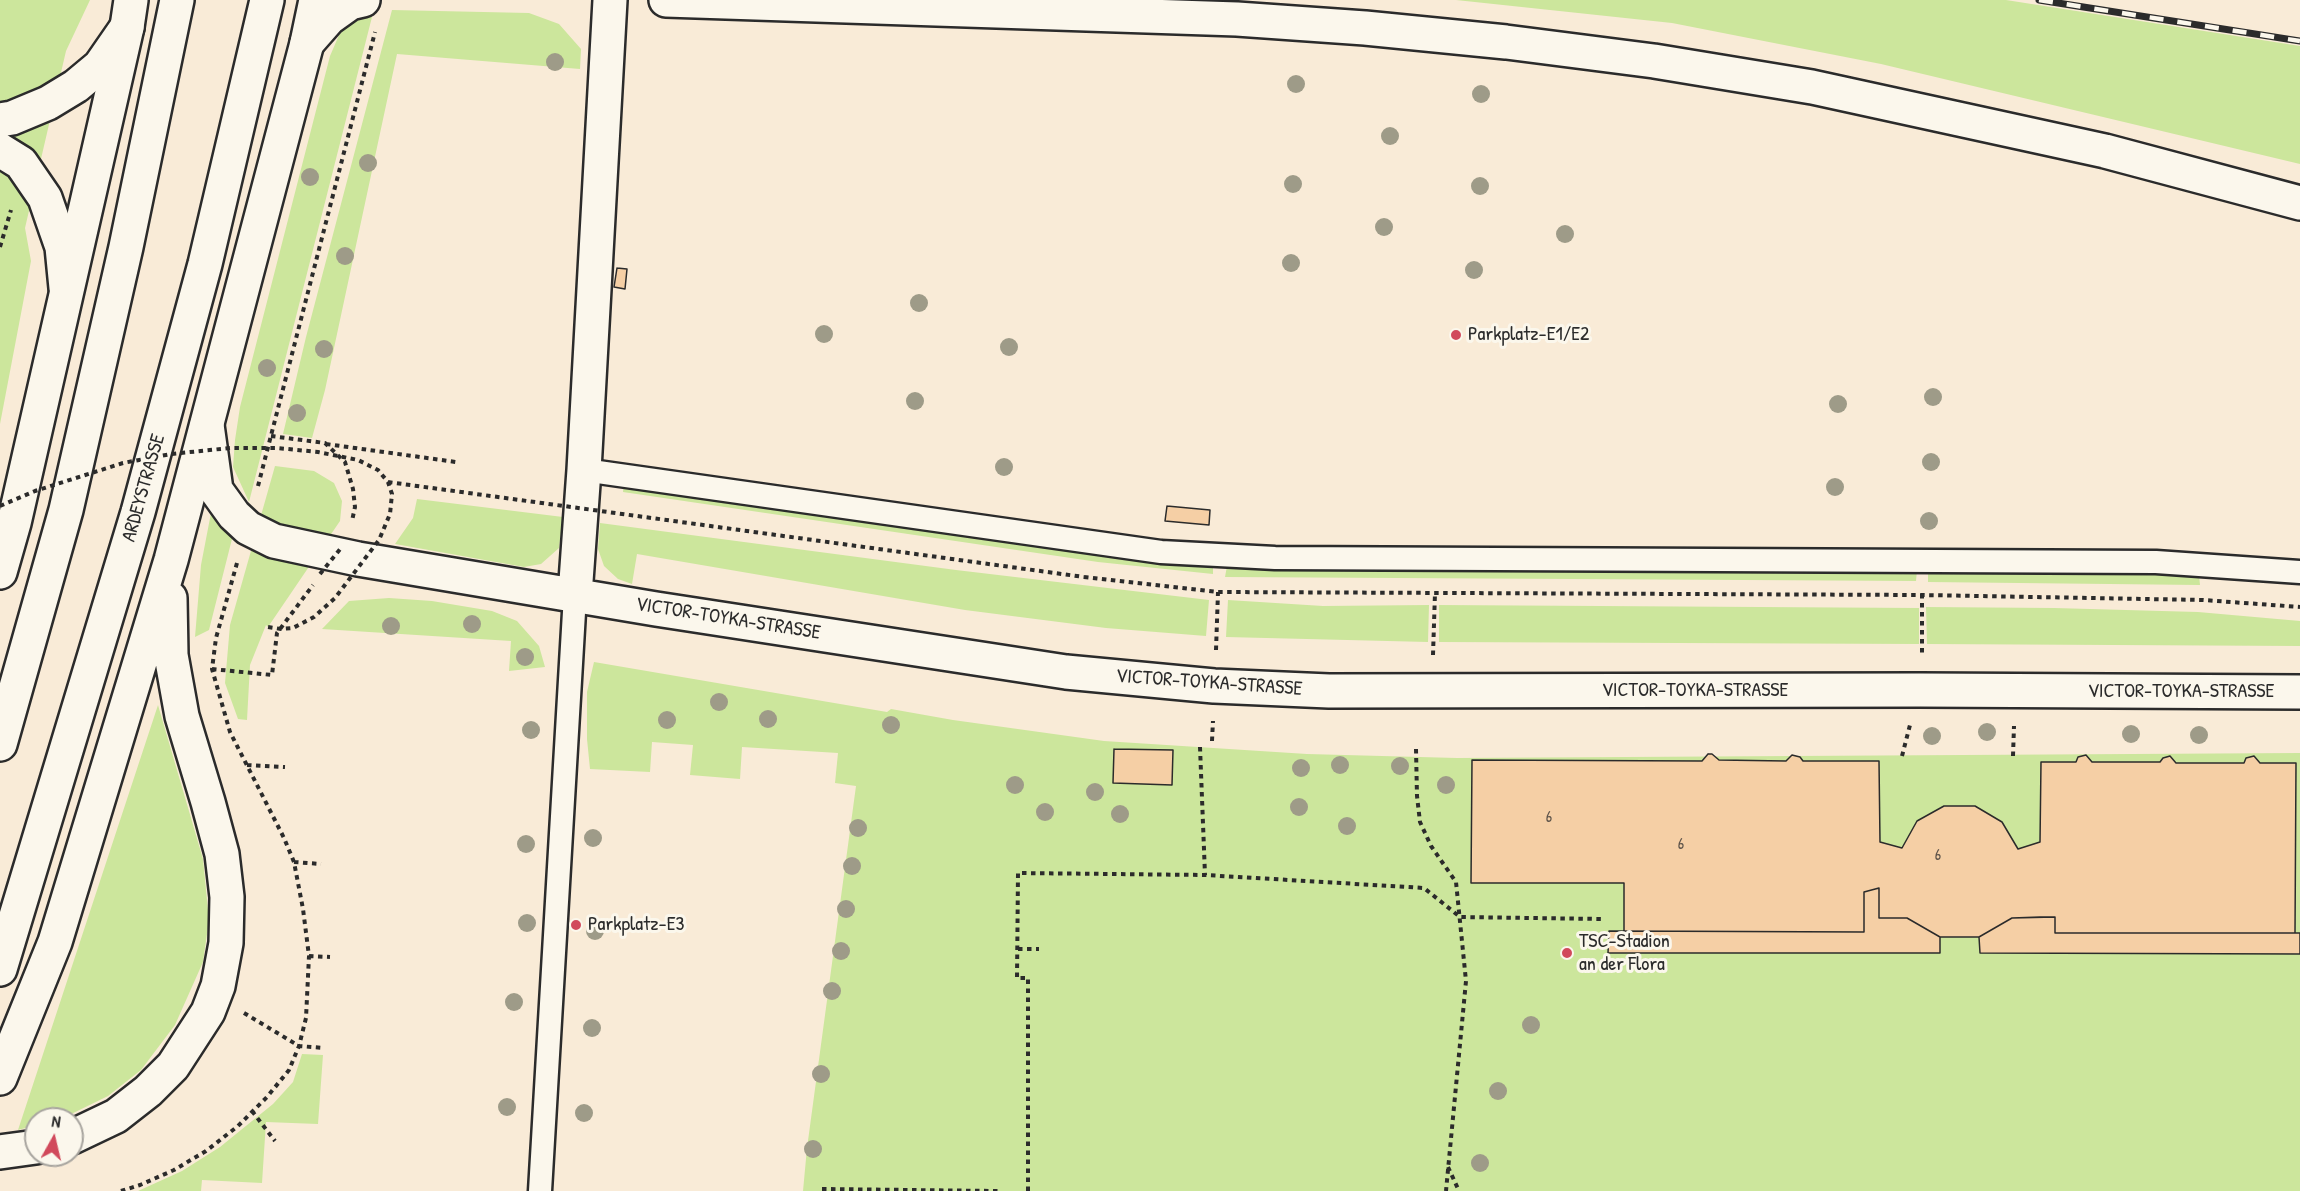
<!DOCTYPE html>
<html>
<head>
<meta charset="utf-8">
<style>
	body { margin:0 }
	#map { position:relative; width:2300px; height:1191px; overflow:hidden; background:#f9ebd7; font-family:"Patrick Hand",sans-serif }
	canvas { display:block }
	.north { position:absolute; left:24px; top:1107px; width:60px; height:60px; box-sizing:border-box; background:#fbf7ec; border:2px solid #a8a59f; border-radius:50%; rotate:8deg; font-size:16px; font-weight:700; line-height:24px; text-align:center; color:#2b2b2b }
	.north::after { content:''; display:block; margin:auto; width:21px; height:27px; background:#d1495b; clip-path:polygon(50% 0,100% 100%,50% 72%,0 100%) }
</style>
</head>
<body>
<div id="map">
<canvas width="2300" height="1191"></canvas>
<div class="north">N</div>
</div>
<script>
const ctx = document.querySelector('canvas').getContext('2d');
ctx.lineJoin = 'round';
function paint(path, color) {
  ctx.fillStyle = color;
  ctx.fill(path, 'evenodd');
}
function poly(rows) {
  const path = new Path2D();
  for (const r of rows) {
    path.moveTo(r[0], r[1]);
    for (let i = 2; i < r.length; i += 2) path.lineTo(r[i], r[i + 1]);
  }
  return path;
}
function strokePath(path, color, width, dash) {
  ctx.strokeStyle = color;
  ctx.lineWidth = width;
  ctx.lineCap = dash ? 'butt' : 'round';
  ctx.setLineDash(dash || []);
  ctx.stroke(path);
}
function label(font, color, halo, rows, align = 'center') {
  ctx.font = font + ' "Patrick Hand",sans-serif';
  ctx.lineWidth = 6;
  ctx.setLineDash([]);
  ctx.textBaseline = 'middle';
  ctx.strokeStyle = halo;
  ctx.fillStyle = color;
  for (const [text, x, y, turn = 0] of rows) {
    ctx.save();
    ctx.translate(x, y);
    ctx.rotate((+turn || 0) * Math.PI / 180);
    ctx.textAlign = isNaN(turn) ? turn : align;
    if (halo) ctx.strokeText(text, 0, 0);
    ctx.fillText(text, 0, 0);
    ctx.restore();
  }
}
paint(poly([
	[0,0,90,0,66,51,25,228,31,261,0,424],
	[1456,0,2006,0,2300,46,2300,164,1881,64,1672,23],
	[392,10,529,13,559,24,581,49,580,69,397,54,325,390,312,438,283,434,306,337],
	[373,13,249,502,233,467,235,440,240,407,330,56,339,35,350,22,362,15],
	[275,466,314,471,334,483,342,501,340,521,268,627,266,625,250,665,247,720,238,719,225,683,230,625],
	[624,482,1213,564,1213,574,1098,562,623,492],
	[417,499,563,517,559,548,541,564,524,567,395,544,413,518],
	[211,513,214,513,233,535,209,630,195,637,201,565],
	[600,523,956,570,1209,600,1206,636,1106,628,965,610,637,554,632,584,618,579,604,566,598,549],
	[1227,566,1917,570,1916,581,1225,577],
	[1928,569,2150,571,2199,575,2200,585,1928,582],
	[389,598,432,601,492,611,517,621,539,646,545,667,509,671,511,641,322,629,349,601],
	[1228,600,1323,606,1429,605,1428,642,1226,637],
	[1439,605,1919,608,1919,644,1439,642],
	[1926,607,2054,608,2198,612,2300,621,2300,646,1927,644],
	[594,662,887,712,891,709,953,720,1104,741,1307,754,1457,758,2300,753,2300,1191,803,1191,807,1148,856,786,835,783,838,753,742,747,740,779,690,775,693,745,652,742,650,772,590,769,587,739,587,692],
	[158,705,203,859,209,920,203,962,175,1025,141,1070,108,1096,61,1119,36,1119,36,1125,18,1130],
	[302,1054,323,1055,318,1124,266,1122,262,1183,202,1180,201,1191,138,1191,182,1171,220,1147,273,1104,293,1082]
]), '#cce69c');
const building = poly([
	[617,268,627,269,625,289,614,287,617,268],
	[1167,506,1210,510,1209,525,1165,521,1167,506],
	[1114,749,1173,750,1172,785,1113,783,1114,749],
	[1708,754,1712,754,1719,760,1786,761,1792,755,1800,757,1803,761,1879,761,1880,842,1902,848,1917,821,1944,806,1975,806,2002,822,2018,849,2040,842,2041,762,2076,762,2078,757,2086,755,2092,762,2160,762,2163,758,2170,756,2176,763,2244,763,2246,758,2254,756,2260,763,2296,763,2295,933,2055,933,2055,917,2040,917,2012,918,1979,937,1940,937,1907,918,1879,918,1879,888,1864,892,1864,932,1624,931,1624,883,1471,883,1472,760,1702,761,1708,754],
	[1879,888,1879,918,1907,918,1940,937,1940,953,1608,953,1609,931,1864,932,1864,892,1879,888],
	[2055,917,2055,933,2300,933,2300,954,1980,953,1979,937,2012,918,2055,917]
]);
paint(building, '#f5cfa5');
strokePath(building, '#2b2b2b', 1.5);
const service = poly([
	[584,470,1161,552,1275,558,2156,562,2300,572],
	[540,1191,575,595]
]);
const minor = poly([
	[666,0,1237,19,1365,28,1506,42,1654,61,1812,87,2105,151,2300,203],
	[307,43,329,18,350,3,363,0],
	[0,120,12,118,48,103,76,86,100,66,127,27],
	[0,150,21,163,45,198,62,247,66,288],
	[207,425,216,490,234,515,248,528,274,541,358,559,656,609,1066,672,1214,686,1329,691,1920,690,2300,692],
	[575,595,584,470,610,0]
]);
const secondary = poly([
	[0,572,14,523,127,27,131,0],
	[0,744,66,510,126,247,177,0],
	[0,969,138,512,205,264,267,0],
	[0,1078,55,942,171,560,307,43,316,0],
	[72,1137,116,1116,148,1091,173,1066,208,1012,218,986,226,943,227,897,222,854,208,802,182,716,171,655,170,598],
	[0,1152,36,1147]
]);
strokePath(service, '#2b2b2b', 27);
strokePath(minor, '#2b2b2b', 38);
strokePath(secondary, '#2b2b2b', 38);
strokePath(poly([
	[0,247,11,210],
	[271,436,325,443,345,462,353,489,355,507,352,521],
	[326,444,456,462],
	[258,486,375,32],
	[1084,577,1218,592,1922,595,2203,600,2300,607],
	[1922,594,1922,656],
	[1216,650,1218,592],
	[1433,655,1435,593],
	[212,669,272,675,277,633,313,585],
	[1212,741,1213,721],
	[1200,747,1205,875],
	[1416,749,1417,796,1420,822,1431,846,1456,882,1466,981,1446,1191],
	[1902,756,1910,725],
	[2013,756,2014,726],
	[247,765,285,767],
	[294,862,321,864],
	[1018,949,1039,949],
	[309,956,330,957],
	[244,1013,299,1046,324,1048],
	[252,1111,275,1141],
	[1448,1167,1459,1191],
	[822,1189,998,1191],
	[121,1191,140,1185,174,1170,206,1151,238,1126,267,1097,289,1070,299,1046,306,1018,309,956,303,909,294,862,284,838,230,732,212,669,216,638,237,563],
	[1028,1191,1028,978,1017,978,1018,873,1205,875,1424,888,1460,917,1604,919]
]), '#2b2b2b', 4, [4.5, 4.5]);
strokePath(service, '#fbf7ec', 22);
strokePath(minor, '#fbf7ec', 33);
strokePath(secondary, '#fbf7ec', 33);
const rail = poly([
	[2039,0,2300,41]
]);
strokePath(rail, '#2b2b2b', 7);
strokePath(rail, '#fbf7ec', 4.5, [14]);
strokePath(poly([
	[388,482,1084,577],
	[0,506,35,491,123,463,171,454,230,448,277,448,318,452,358,460,378,470,388,482,392,494,390,514,379,540,335,598,314,617,293,628,281,629,268,627],
	[320,574,341,548]
]), '#2b2b2b', 4, [4.5, 4.5]);
ctx.fillStyle = '#9e9b88';
for (const [x, y] of [
	[555,62],
	[1296,84],
	[1481,94],
	[1390,136],
	[368,163],
	[310,177],
	[1293,184],
	[1480,186],
	[1384,227],
	[1565,234],
	[345,256],
	[1291,263],
	[1474,270],
	[919,303],
	[824,334],
	[1009,347],
	[324,349],
	[267,368],
	[1933,397],
	[915,401],
	[1838,404],
	[297,413],
	[1931,462],
	[1004,467],
	[1835,487],
	[1929,521],
	[472,624],
	[391,626],
	[525,657],
	[719,702],
	[768,719],
	[667,720],
	[891,725],
	[531,730],
	[1987,732],
	[2131,734],
	[2199,735],
	[1932,736],
	[1340,765],
	[1400,766],
	[1301,768],
	[1015,785],
	[1446,785],
	[1095,792],
	[1299,807],
	[1045,812],
	[1120,814],
	[1347,826],
	[858,828],
	[593,838],
	[526,844],
	[852,866],
	[846,909],
	[527,923],
	[595,931],
	[841,951],
	[832,991],
	[514,1002],
	[1531,1025],
	[592,1028],
	[821,1074],
	[1498,1091],
	[507,1107],
	[584,1113],
	[813,1149],
	[1480,1163]
]) {
  ctx.beginPath();
  ctx.arc(x, y, 9, 0, 2 * Math.PI);
  ctx.fill();
}
for (const [x, y, r, color] of [
	[1456,335,6,"#d1495b"],
	[576,925,6,"#d1495b"],
	[1567,953,6,"#d1495b"]
]) {
  const dot = new Path2D();
  dot.arc(x, y, r, 0, 2 * Math.PI);
  ctx.fillStyle = color;
  ctx.fill(dot);
  strokePath(dot, '#fbf7ec', 2);
}
label('16px', '#5e544a', null, [
	["6",1549,818],
	["6",1681,845],
	["6",1938,856]
]);
label('20px', '#2b2b2b', '#fbf7ec', [
	["Parkplatz-E1/E2",1468,335],
	["Parkplatz-E3",588,925],
	["TSC-Stadion",1579,942],
	["an der Flora",1579,965]
], 'left');
label('20px', '#2b2b2b', '#fbf7ec', [
	["ARDEYSTRASSE",144,488,-74],
	["VICTOR-TOYKA-STRASSE",728,619,9],
	["VICTOR-TOYKA-STRASSE",1209,683,4],
	["VICTOR-TOYKA-STRASSE",1695,691],
	["VICTOR-TOYKA-STRASSE",2181,692]
]);
</script>
</body>
</html>
